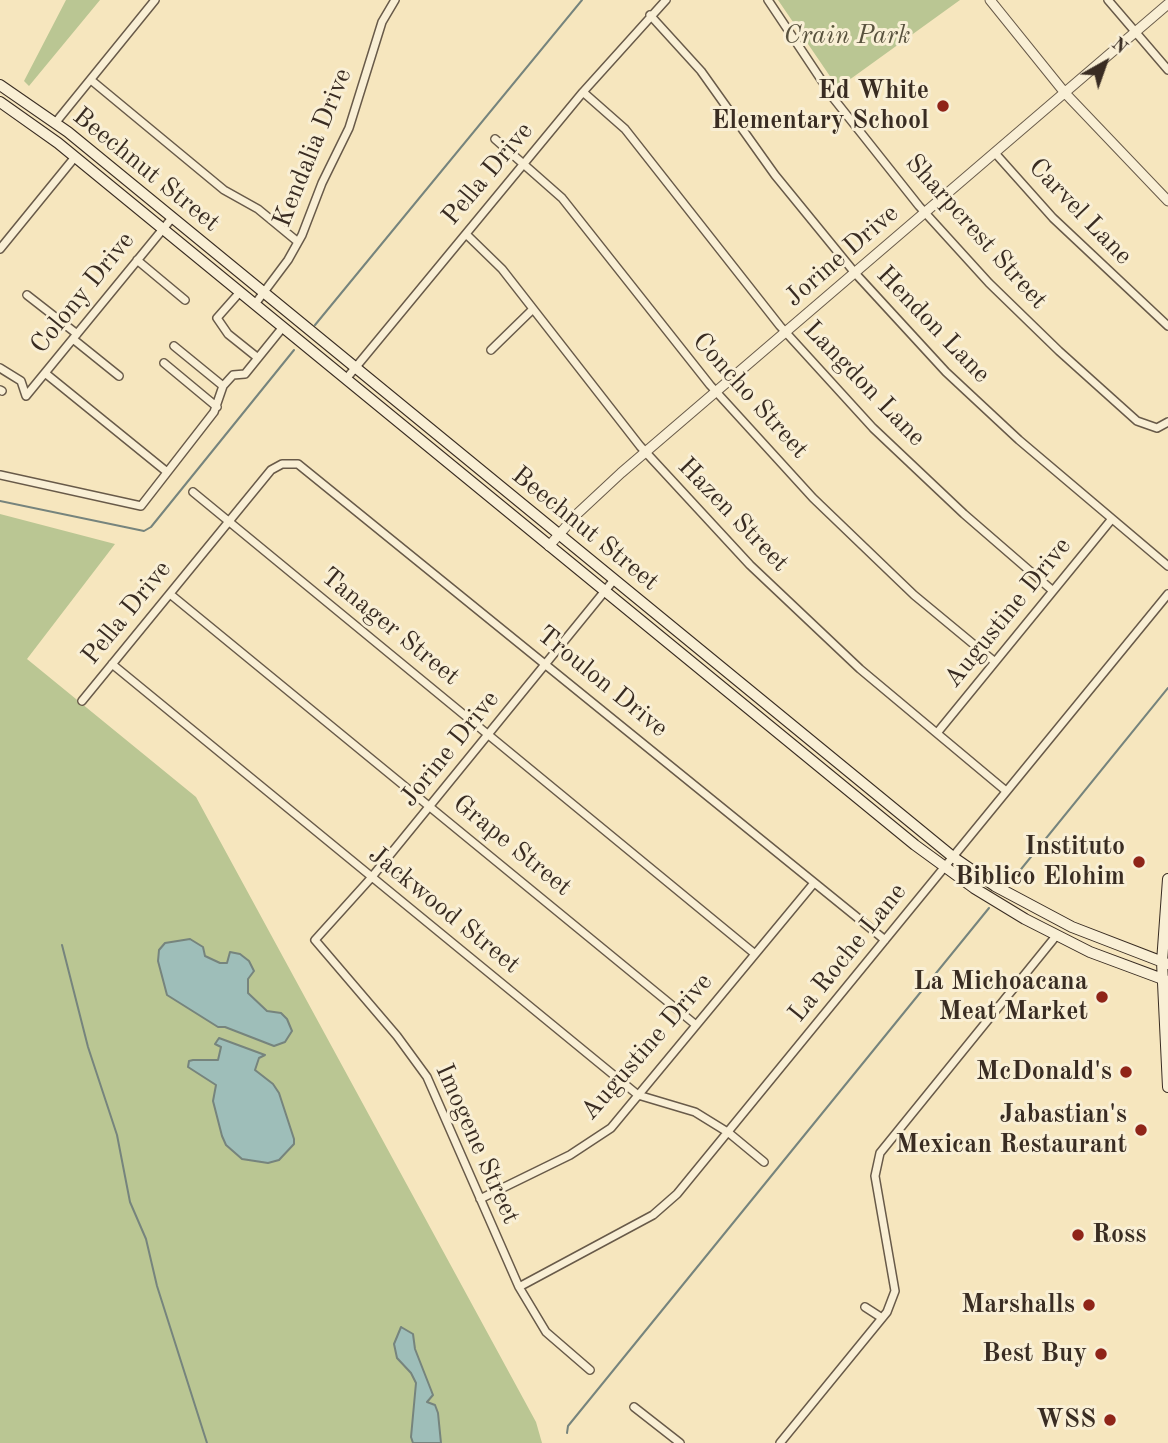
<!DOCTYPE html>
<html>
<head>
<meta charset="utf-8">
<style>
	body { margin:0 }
	#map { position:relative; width:1168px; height:1443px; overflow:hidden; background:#f6e6be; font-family:"Old Standard TT",serif }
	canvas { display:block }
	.north { position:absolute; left:1070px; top:28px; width:70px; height:70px; -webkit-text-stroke:5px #f9efd5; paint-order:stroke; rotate:40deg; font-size:19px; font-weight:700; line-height:28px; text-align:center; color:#392c22 }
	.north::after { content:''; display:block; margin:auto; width:24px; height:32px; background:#392c22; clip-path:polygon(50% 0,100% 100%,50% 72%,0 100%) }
</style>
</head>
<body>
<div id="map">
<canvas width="1168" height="1443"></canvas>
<div class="north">N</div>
</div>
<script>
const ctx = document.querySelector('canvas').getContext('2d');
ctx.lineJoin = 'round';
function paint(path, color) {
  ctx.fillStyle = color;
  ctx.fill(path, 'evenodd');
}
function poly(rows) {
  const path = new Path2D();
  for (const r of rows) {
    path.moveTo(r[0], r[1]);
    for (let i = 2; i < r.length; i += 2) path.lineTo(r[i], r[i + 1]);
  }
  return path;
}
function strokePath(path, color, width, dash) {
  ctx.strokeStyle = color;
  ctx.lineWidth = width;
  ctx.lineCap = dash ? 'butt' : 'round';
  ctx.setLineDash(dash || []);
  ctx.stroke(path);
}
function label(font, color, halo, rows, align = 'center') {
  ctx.font = font + ' "Old Standard TT",serif';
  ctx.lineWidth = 6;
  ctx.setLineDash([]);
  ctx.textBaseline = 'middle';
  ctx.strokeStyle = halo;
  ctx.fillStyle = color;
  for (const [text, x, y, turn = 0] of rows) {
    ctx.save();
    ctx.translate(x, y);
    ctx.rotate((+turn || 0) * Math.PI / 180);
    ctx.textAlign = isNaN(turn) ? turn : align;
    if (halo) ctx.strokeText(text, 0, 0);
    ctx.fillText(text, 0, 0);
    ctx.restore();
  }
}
paint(poly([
	[66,0,100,0,29,86,24,81],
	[778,0,960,0,838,88],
	[0,514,115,544,27,659,196,797,536,1422,542,1443,0,1443]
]), '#bac693');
const water = poly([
	[190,939,203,947,205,956,220,963,227,963,230,952,240,954,249,961,254,971,248,979,248,993,267,1011,281,1013,287,1019,292,1031,285,1042,274,1046,225,1027,218,1027,167,995,158,961,159,950,165,943,190,939],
	[219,1038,265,1055,259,1058,255,1070,273,1084,279,1093,294,1139,294,1144,279,1160,268,1163,242,1159,226,1145,222,1136,213,1101,216,1085,188,1067,189,1061,193,1060,218,1060,221,1047,215,1044,219,1038],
	[401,1327,413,1334,415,1349,433,1395,427,1402,435,1405,438,1413,441,1443,413,1443,411,1437,416,1383,411,1373,397,1358,394,1344,401,1327]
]);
paint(water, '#9ebeb9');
strokePath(water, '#76847d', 2);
strokePath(poly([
	[315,325,582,0],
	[0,501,144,531,151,527,294,350],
	[1009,884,1168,688],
	[62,945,88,1047,117,1135,130,1202,146,1239,157,1286,207,1443],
	[567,1433,568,1426,989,908]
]), '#76847d', 2);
const minor = poly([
	[768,0,834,99,919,206,989,283,1059,351,1137,421,1157,428,1168,422],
	[1108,0,1168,70],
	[650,15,701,71,775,175,855,273,946,372,1019,440,1168,566],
	[91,80,224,190,258,209,298,242],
	[583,92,625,129,780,326,873,428,964,514,1053,591],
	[56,122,155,0],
	[495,139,562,198,710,385,813,498,914,595,995,662],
	[995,153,1053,218,1168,326],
	[466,234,502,269,640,446,750,565,860,669,1006,791],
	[0,249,75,157],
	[137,260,185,300],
	[240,292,217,318,228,334,258,358],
	[27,295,77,334],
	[255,304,288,260,302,235,322,183,349,128,382,22,395,0],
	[73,339,119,376],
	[174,346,223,386],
	[491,350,533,309],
	[164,363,217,407],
	[0,368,21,381,26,396,172,218],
	[45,373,167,472],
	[346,379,583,92,666,0],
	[0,390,2,391],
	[0,475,141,506,214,412,223,386,233,375,245,374,283,327],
	[193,492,755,954],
	[170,594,696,1025],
	[112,664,638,1095,695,1112,729,1133,764,1162],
	[82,701,271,470,282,464,298,464,885,940],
	[937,733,1111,520],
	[480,1199,570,1155,611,1128,814,883],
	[519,1287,653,1215,677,1194,1168,594],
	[865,1307,882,1318],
	[590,1370,546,1332,519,1287,427,1077,397,1036,315,940,371,878,613,581],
	[634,1407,680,1443],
	[780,1443,887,1312,895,1291,875,1176,880,1153,1056,936]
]);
const tertiary = poly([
	[990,0,1065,93,1168,201],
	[549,546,577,514,621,473,1168,4]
]);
const secondary = poly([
	[0,85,68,132,953,857,995,886,1072,927,1168,964],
	[0,102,58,143,915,845,974,888,1025,919,1090,952,1168,981],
	[1168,879,1162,962,1168,1087]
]);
strokePath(minor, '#685a49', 10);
strokePath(tertiary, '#685a49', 11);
strokePath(secondary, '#392c22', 12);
strokePath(minor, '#f9efd5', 7);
strokePath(tertiary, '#f9efd5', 9);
strokePath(secondary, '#f9efd5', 10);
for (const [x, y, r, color] of [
	[943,106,7,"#8f2418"],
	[1139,862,7,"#8f2418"],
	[1102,997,7,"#8f2418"],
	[1126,1072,7,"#8f2418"],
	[1141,1130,7,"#8f2418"],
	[1078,1235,7,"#8f2418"],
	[1089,1305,7,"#8f2418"],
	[1101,1354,7,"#8f2418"],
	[1110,1420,7,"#8f2418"]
]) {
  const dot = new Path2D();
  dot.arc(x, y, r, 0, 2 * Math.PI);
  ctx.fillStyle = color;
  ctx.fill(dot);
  strokePath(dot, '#f9efd5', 2.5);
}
label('italic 26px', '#59523e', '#f9efd5', [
	["Crain Park",847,36]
]);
label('bold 26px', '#392c22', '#f9efd5', [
	["Ed White",929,91],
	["Elementary School",929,121],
	["Instituto",1125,847],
	["Biblico Elohim",1125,877],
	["La Michoacana",1088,982],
	["Meat Market",1088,1012],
	["McDonald's",1112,1072],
	["Jabastian's",1127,1115],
	["Mexican Restaurant",1127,1145],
	["Ross",1092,1235,"left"],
	["Marshalls",1075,1305],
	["Best Buy",1087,1354],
	["WSS",1096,1420]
], 'right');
label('26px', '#392c22', '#f9efd5', [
	["Kendalia Drive",313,148,-68],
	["Beechnut Street",146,170,39],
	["Pella Drive",488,174,-50],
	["Carvel Lane",1080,212,46],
	["Sharpcrest Street",976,232,48],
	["Jorine Drive",842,256,-41],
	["Colony Drive",83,293,-51],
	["Hendon Lane",933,325,46],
	["Langdon Lane",864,384,46],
	["Concho Street",750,396,48],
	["Hazen Street",733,515,46],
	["Beechnut Street",585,529,39],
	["Pella Drive",127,613,-51],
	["Augustine Drive",1008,613,-51],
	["Tanager Street",390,627,39],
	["Troulon Drive",602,682,39],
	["Jorine Drive",450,749,-51],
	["Grape Street",512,846,39],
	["Jackwood Street",444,910,39],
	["La Roche Lane",848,953,-51],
	["Augustine Drive",647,1047,-49],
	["Imogene Street",477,1144,66]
]);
</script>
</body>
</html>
